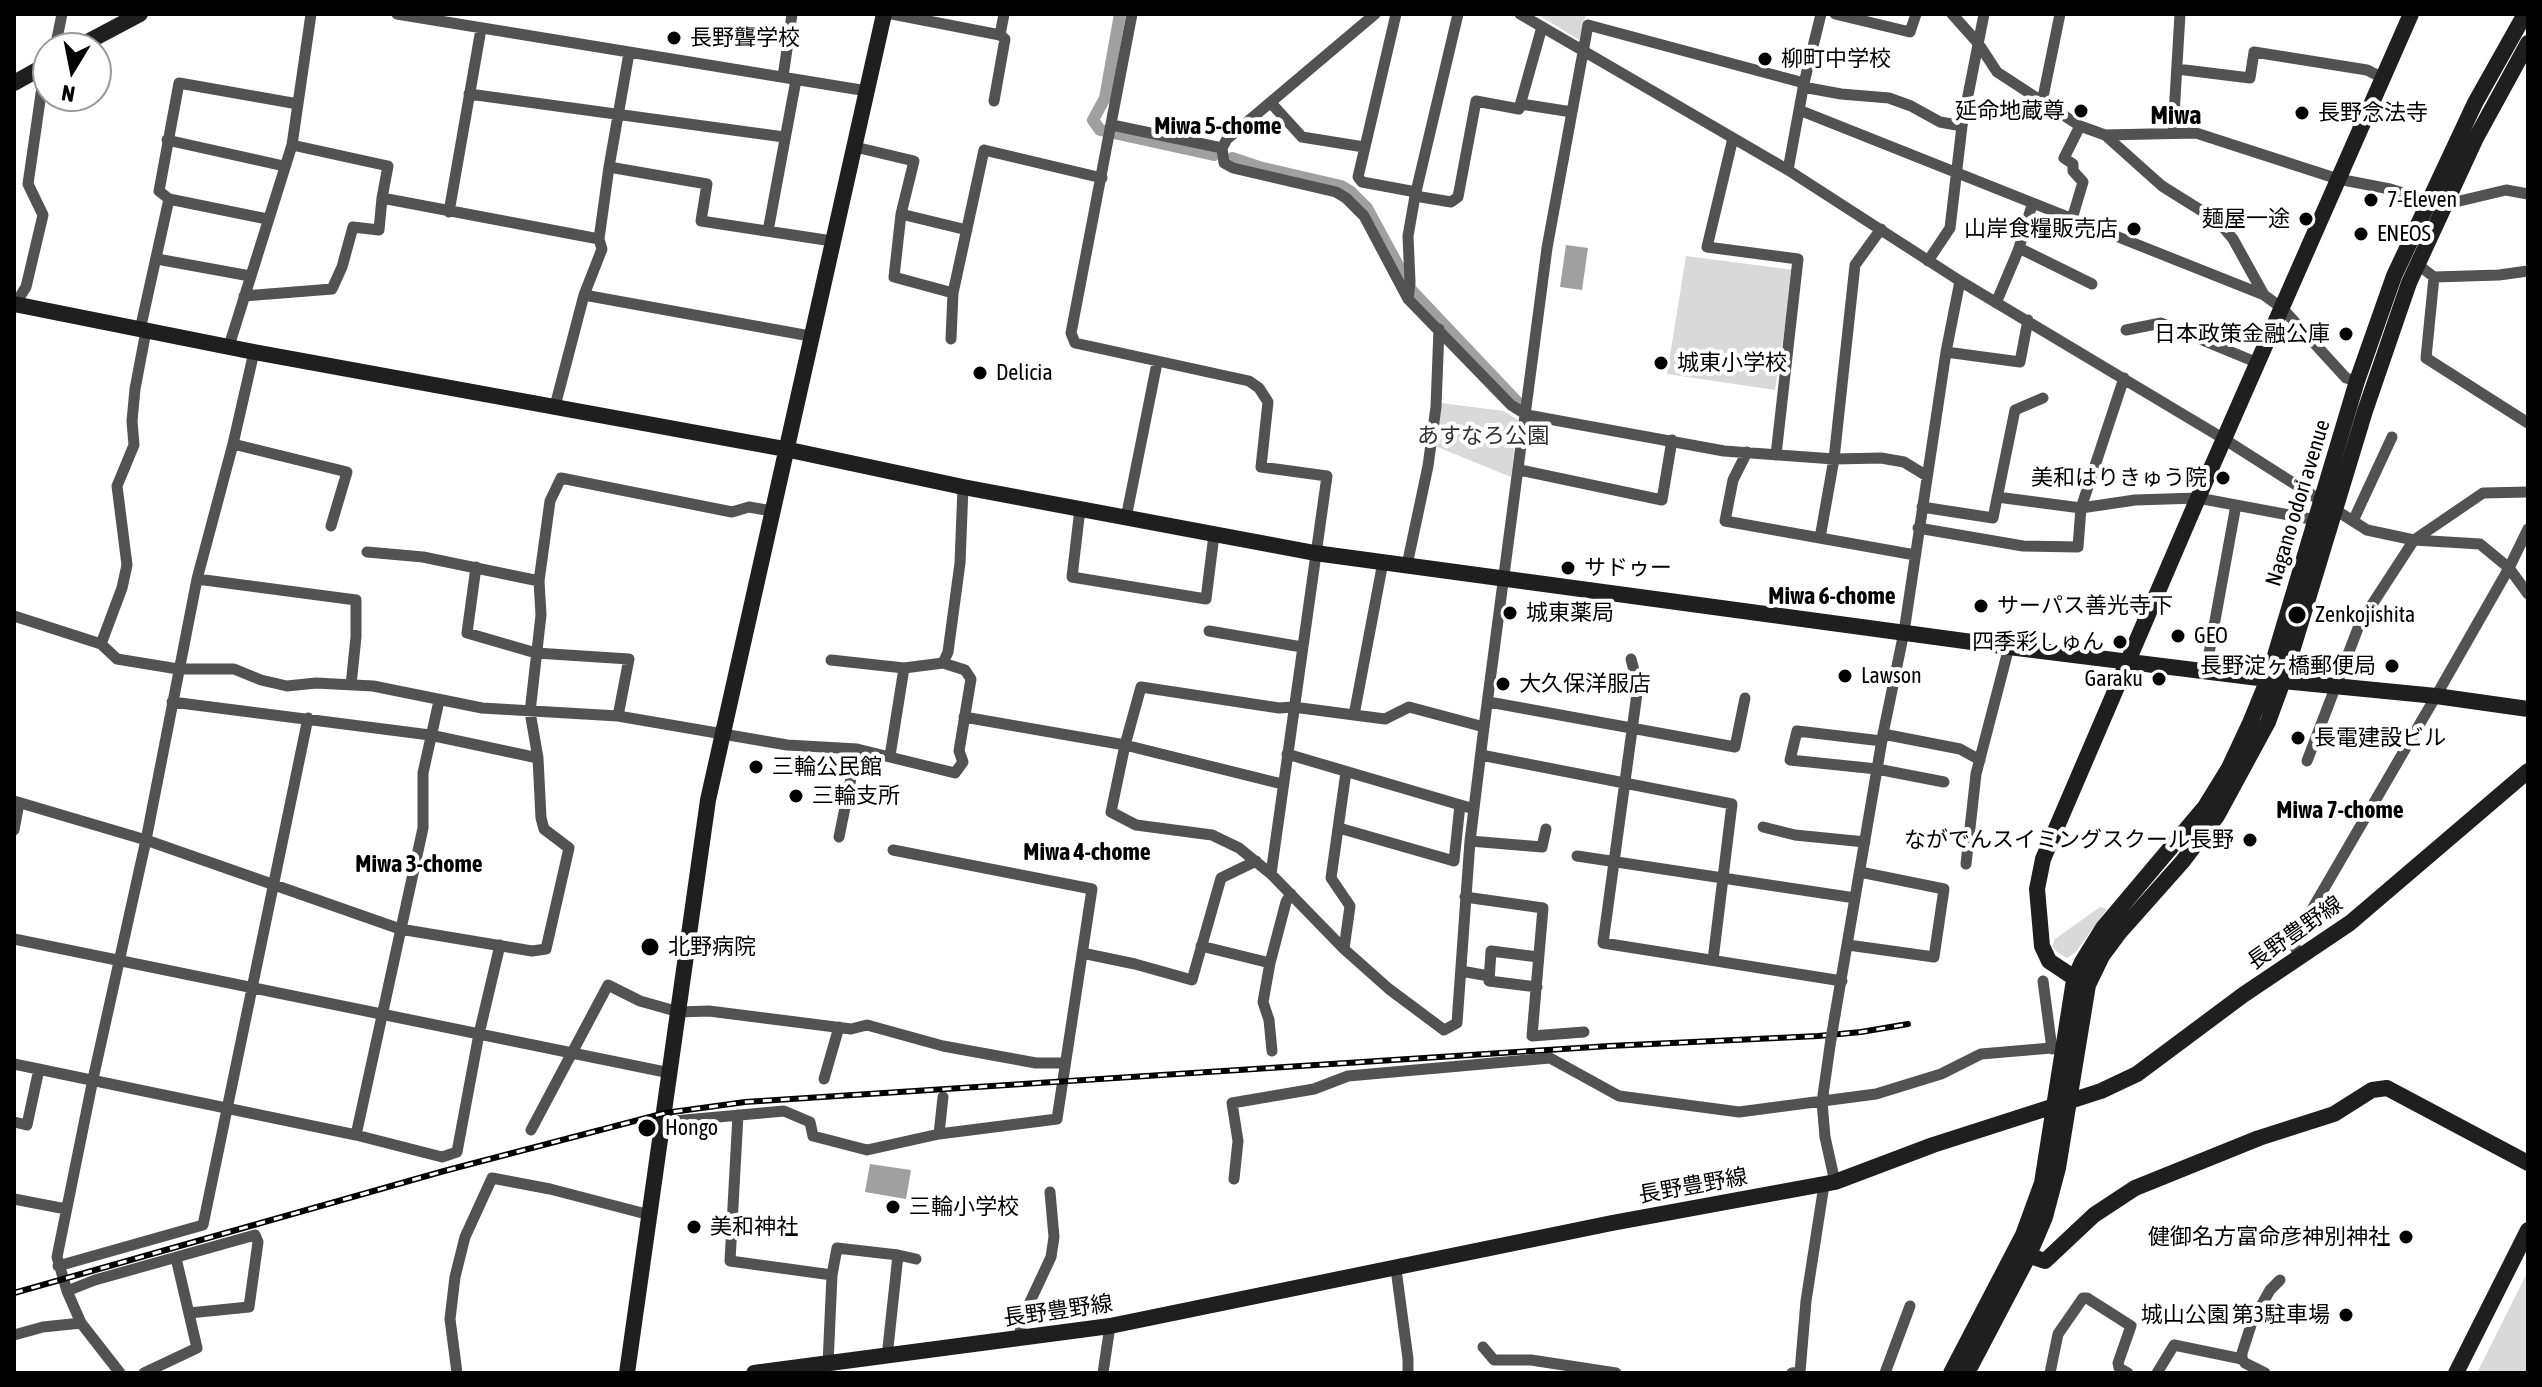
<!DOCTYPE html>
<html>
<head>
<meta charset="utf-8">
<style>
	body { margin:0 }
	#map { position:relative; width:2542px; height:1387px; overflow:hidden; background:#fff; font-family:"Asap Condensed",sans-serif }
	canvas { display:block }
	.frame { position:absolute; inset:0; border:16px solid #000; pointer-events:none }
	.north { position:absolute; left:32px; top:32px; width:80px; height:80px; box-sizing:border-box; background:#fff; border:2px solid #999; border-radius:50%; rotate:190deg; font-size:22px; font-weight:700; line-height:32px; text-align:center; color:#000 }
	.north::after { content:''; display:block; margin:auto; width:28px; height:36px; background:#000; clip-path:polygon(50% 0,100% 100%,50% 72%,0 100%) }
</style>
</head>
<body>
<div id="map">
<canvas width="2542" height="1387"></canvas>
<div class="frame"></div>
<div class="north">N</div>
</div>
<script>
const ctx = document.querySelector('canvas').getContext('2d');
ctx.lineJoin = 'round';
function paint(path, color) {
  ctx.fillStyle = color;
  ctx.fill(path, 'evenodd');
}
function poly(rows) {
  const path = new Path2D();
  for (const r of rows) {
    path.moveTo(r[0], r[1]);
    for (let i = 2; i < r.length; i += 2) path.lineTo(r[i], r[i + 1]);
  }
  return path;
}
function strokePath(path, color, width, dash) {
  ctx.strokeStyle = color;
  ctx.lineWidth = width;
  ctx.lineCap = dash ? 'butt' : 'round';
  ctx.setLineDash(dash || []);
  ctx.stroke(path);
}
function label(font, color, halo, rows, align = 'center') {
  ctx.font = font + ' "Asap Condensed","Noto Sans JP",sans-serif';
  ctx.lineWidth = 8;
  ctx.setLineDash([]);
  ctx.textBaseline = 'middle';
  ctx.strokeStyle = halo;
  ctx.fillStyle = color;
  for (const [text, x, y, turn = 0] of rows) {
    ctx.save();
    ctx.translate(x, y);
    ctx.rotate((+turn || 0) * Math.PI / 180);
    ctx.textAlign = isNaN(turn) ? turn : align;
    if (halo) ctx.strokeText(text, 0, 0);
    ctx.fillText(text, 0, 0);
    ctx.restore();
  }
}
paint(poly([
	[1537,14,1586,14,1579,40],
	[1686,256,1794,270,1775,390,1667,374],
	[1441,403,1504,411,1518,420,1511,477,1435,446],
	[2100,907,2107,909,2075,953,2067,958,2058,953,2052,946,2055,939],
	[2528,1271,2528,1373,2477,1373]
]), '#d9d9d9');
paint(poly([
	[1566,245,1588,248,1582,290,1560,287],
	[870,1164,911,1170,906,1199,865,1192]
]), '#a0a0a0');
strokePath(poly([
	[1120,14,1105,98,1093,120,1100,130,1214,155],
	[1232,158,1259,167,1341,186,1351,192,1367,208,1412,291,1520,405]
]), '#a0a0a0', 12);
strokePath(poly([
	[397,14,867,91],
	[892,14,1000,35],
	[1132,14,1071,333,1075,343,1249,381,1259,388,1268,402,1261,467,1327,476,1271,874],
	[1375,14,1227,139,1222,148,1224,163,1233,168,1336,192,1346,198,1364,216,1408,299,1511,405,1527,415,1724,451,1834,459,1881,458,1904,462,1927,476],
	[1396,14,1358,177,1362,182,1416,192],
	[1520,14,1788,170,1960,281,2224,439,2367,530,2414,540,2480,544,2509,568,2528,594],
	[1835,14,1910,32,1916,14],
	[1952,14,1978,43,1997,72,2080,126,2105,135,2162,186,2218,221,2233,239,2264,295],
	[55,48,62,14],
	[2177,69,2250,78,2254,52,2367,70,2383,78],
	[783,77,792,14],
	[1803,87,1841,94,1889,98,1911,106,1940,122,1962,126],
	[469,94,784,137],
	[994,101,1005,39,1000,35,1004,14],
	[2042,102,2060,14],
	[1271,103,1302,137,1364,147],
	[1521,104,1572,112],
	[1799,110,2264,295,2282,308,2346,378,2357,381],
	[1112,125,1222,148],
	[2173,132,2180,14],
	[2105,135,2196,133,2338,179,2390,189,2443,205,2506,190,2528,194],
	[1733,138,1707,247,1798,259,1776,455],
	[167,140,284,166],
	[855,147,914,161,901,214,894,277,953,293],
	[609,167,707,184,701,221,832,241],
	[1788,170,1804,83,1821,14],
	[1415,196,1451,202,1458,197,1476,101,1519,109,1542,27],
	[382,198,599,239],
	[169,199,159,191,179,83,298,104],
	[449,212,481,29],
	[901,214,967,230],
	[2072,219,2083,182,2073,171,2073,164,2064,158,2080,126],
	[768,231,796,80],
	[2019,248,2092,284],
	[157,259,250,276],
	[1928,261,1950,228,1962,126,1984,14],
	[2417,264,2434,277,2426,358,2528,423],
	[2434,277,2499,275,2528,271],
	[584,295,810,336],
	[244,296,332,289,342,267,353,227,379,230,382,198,388,166,292,145],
	[1408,299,1410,282,1408,236,1415,196,1458,14],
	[1996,303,2018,251,2032,205],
	[14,306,26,287,43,215,28,184,45,66],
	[140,330,169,199,267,219],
	[2126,330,2161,323,2258,363],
	[951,339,953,293,984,150,1102,178],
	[229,346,292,145,311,14],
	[1946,352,2020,362,2028,320],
	[555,406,584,295,602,249,599,239,609,167,629,53],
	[233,444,347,472,331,526],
	[1747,452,1733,480,1725,521,1915,555],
	[1520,470,1662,500,1672,440],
	[1997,497,2081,508,2135,500,2198,498,2316,520],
	[1922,507,1993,518,2015,410,2043,398],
	[1080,509,1072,577,1206,599,1214,535],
	[1126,518,1157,363],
	[2353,521,2392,437],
	[1918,528,2023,546,2078,547,2081,508,2124,378],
	[1820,538,1834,459,1855,265,1881,229],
	[367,552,423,557,539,581],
	[1407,565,1428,466,1436,407,1439,329],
	[476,567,467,633,536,653,629,659,618,716],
	[197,579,356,600,356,637,351,685],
	[14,616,101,644,117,659,178,669,234,669,261,680,287,686,316,683,373,686,482,708,618,716,787,745,857,749,955,773,963,762,959,751,971,679,965,670,943,663],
	[1209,631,1302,647],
	[101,644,122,588,127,565,117,486,134,445,132,421,135,389,146,331],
	[1631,659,1638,686,1603,943,1842,981],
	[831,660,904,668,943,663,948,652,960,563,963,487],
	[2206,670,2236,505],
	[172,702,430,735,538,758],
	[1489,702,1735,747,1745,698],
	[1354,715,1383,562],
	[964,717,1125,745,1282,784],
	[1484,727,1409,707,1385,719,1293,707,1279,708,1141,687,1125,745,1111,812,1136,825,1212,835,1239,848,1271,874,1344,949,1389,989,1444,1030,1457,1023,1470,841,1484,727,1547,248,1588,25,1804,83],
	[1883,734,1960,749,1980,760],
	[1882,741,1797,731,1790,760,1877,769,1944,782],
	[1287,754,1474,809],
	[1481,755,1732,804,1713,960],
	[890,756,904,668],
	[2307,761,2360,623,2414,540,2483,493,2528,492],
	[14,801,146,840,400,929,532,951,546,949,569,848,544,829,541,818,538,758,530,712,541,615,539,581,550,501,561,478,732,512,749,507,772,511],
	[1763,827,1795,835,1865,842],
	[1339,828,1454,861,1460,805],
	[14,830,19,803],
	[839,837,857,749],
	[1470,841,1542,847,1546,829],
	[1577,856,1855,898],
	[1966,864,1976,774,2009,647],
	[1465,897,1543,908,1532,1036,1584,1032],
	[14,939,670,1073],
	[1848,945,1934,957,1944,889,1860,872],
	[1201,946,1270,963],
	[1344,949,1350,906,1331,878,1346,772],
	[1082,953,1135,964,1192,980,1221,878,1256,861],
	[2300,959,2293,942,2436,696,2509,568,2528,529],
	[1461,971,1489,976],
	[2043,981,2052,1049],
	[1537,987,1489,981,1491,951,1538,957],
	[1835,1015,1883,734,1904,632,1946,352,1960,281],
	[1831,1039,1822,1102,1825,1137,1835,1182],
	[1272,1051,1269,1020,1263,1002,1270,963,1286,902,1291,894],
	[14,1064,356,1135,442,1157,457,1152,479,1034,500,945],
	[824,1079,839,1027],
	[738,1115,730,1261,832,1275],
	[14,1122,27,1125,39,1069],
	[663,1122,784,1111,810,1122,813,1136,867,1150,939,1134,1057,1119,1092,889,893,850],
	[531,1130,608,985,640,1001,679,1012,709,1011,851,1029,867,1025,943,1046,1036,1063,1064,1063],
	[939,1134,943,1097],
	[356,1135,423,828,423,773,439,701],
	[1234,1179,1238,1141,1232,1103,1314,1089,1348,1076,1550,1058,1619,1096,1739,1112,1876,1094,1941,1074,1981,1054,2063,1047],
	[14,1199,66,1209],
	[58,1266,203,1225,308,718],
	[1396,1269,1408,1359,1408,1373],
	[67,1291,95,1280,255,1235,258,1242,249,1307,189,1313],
	[14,1335,43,1327,81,1323],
	[1019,1339,1022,1319,1051,1257,1054,1237,1050,1192],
	[1483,1347,1494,1360,1531,1360,1616,1373],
	[887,1357,898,1255,916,1259],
	[828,1364,832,1275,837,1248,898,1255],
	[120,1373,81,1323,67,1291,57,1257,93,1079,146,840,197,579,233,444,254,352],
	[144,1373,197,1348,176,1258],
	[457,1373,450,1319,455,1277,465,1237,492,1178,550,1189,650,1215],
	[1103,1373,1110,1326],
	[1792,1373,1800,1372,1806,1301,1824,1185],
	[1885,1373,1910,1306],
	[2050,1373,2058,1334,2083,1298,2087,1298,2131,1326,2118,1363,2119,1368,2128,1373],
	[2157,1373,2174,1345,2242,1359],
	[2265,1373,2245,1363,2242,1359,2242,1353,2252,1322,2270,1290,2280,1280]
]), '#525252', 11);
strokePath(poly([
	[76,48,140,14],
	[14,83,48,64],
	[14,304,254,352,785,449,963,487,1315,553,2009,647,2283,681,2436,696,2528,709],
	[2082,983,2049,961,2042,946,2037,889,2043,859,2198,498,2411,14],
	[2021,1253,2045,1261,2094,1215,2135,1188,2259,1138,2334,1114,2372,1090,2387,1088,2528,1163],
	[627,1373,708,800,884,14],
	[754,1373,1110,1326,1612,1223,1835,1182,1933,1145,2101,1091,2137,1074,2243,995,2350,923,2528,771],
	[1951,1373,2023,1235,2042,1183,2074,980,2082,962,2103,928,2205,807,2229,768,2250,723,2268,679,2357,381,2394,276,2475,103,2525,14],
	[1967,1373,2028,1257,2045,1217,2058,1168,2088,985,2102,956,2119,933,2183,861,2217,816,2268,722,2283,681,2365,411,2409,283,2476,138,2528,43],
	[2456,1373,2528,1230]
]), '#1f1f1f', 16);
const rail = poly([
	[14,1293,444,1171,665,1113,745,1102,1609,1046,1818,1036,1861,1032,1908,1024]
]);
strokePath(rail, '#000', 6);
strokePath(rail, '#fff', 3, [9]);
strokePath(poly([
	[1831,1039,1835,1015]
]), '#525252', 11);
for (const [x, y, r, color] of [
	[674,38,8,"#000"],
	[1765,59,8,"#000"],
	[2081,111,8,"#000"],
	[2302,113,8,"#000"],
	[2371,200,8,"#000"],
	[2306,219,8,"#000"],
	[2134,229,8,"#000"],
	[2361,234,8,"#000"],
	[2346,334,8,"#000"],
	[1661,363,8,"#000"],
	[980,373,8,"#000"],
	[2223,478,8,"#000"],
	[1568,568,8,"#000"],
	[1981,606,8,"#000"],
	[1510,613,8,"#000"],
	[2297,615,10,"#000"],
	[2178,636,8,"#000"],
	[2120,642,8,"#000"],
	[2392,666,8,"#000"],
	[1845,676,8,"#000"],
	[2159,679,8,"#000"],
	[1503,684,8,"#000"],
	[2298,738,8,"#000"],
	[756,767,8,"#000"],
	[796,796,8,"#000"],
	[2250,840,8,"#000"],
	[650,947,10,"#000"],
	[647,1128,10,"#000"],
	[893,1207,8,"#000"],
	[694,1227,8,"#000"],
	[2406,1237,8,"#000"],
	[2346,1315,8,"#000"]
]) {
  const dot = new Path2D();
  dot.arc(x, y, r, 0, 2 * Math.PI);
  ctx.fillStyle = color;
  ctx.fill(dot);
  strokePath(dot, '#fff', 3);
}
label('22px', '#000', '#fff', [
	["長野聾学校",690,38],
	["柳町中学校",1781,59],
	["延命地蔵尊",2065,111,"right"],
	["長野念法寺",2318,113],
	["7-Eleven",2387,200],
	["麺屋一途",2290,219,"right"],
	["山岸食糧販売店",2118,229,"right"],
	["ENEOS",2377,234],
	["日本政策金融公庫",2330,334,"right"],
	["城東小学校",1677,363],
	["Delicia",996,373],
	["美和はりきゅう院",2207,478,"right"],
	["サドゥー",1584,568],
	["サーパス善光寺下",1997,606],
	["城東薬局",1526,613],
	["Zenkojishita",2315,615],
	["GEO",2194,636],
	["四季彩しゅん",2104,642,"right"],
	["長野淀ヶ橋郵便局",2376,666,"right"],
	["Lawson",1861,676],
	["Garaku",2143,679,"right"],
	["大久保洋服店",1519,684],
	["長電建設ビル",2314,738],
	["三輪公民館",772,767],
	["三輪支所",812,796],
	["ながでんスイミングスクール長野",2234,840,"right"],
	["北野病院",668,947],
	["Hongo",665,1128],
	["三輪小学校",909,1207],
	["美和神社",710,1227],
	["健御名方富命彦神別神社",2390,1237,"right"],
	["城山公園 第3駐車場",2330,1315,"right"]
], 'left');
label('22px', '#303030', '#fff', [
	["あすなろ公園",1483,436]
]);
label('22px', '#000', '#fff', [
	["Nagano odori avenue",2298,503,-73],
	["長野豊野線",2295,933,-35],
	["長野豊野線",1693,1186,-10],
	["長野豊野線",1058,1311,-8]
]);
label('bold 24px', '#000', '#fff', [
	["Miwa 5-chome",1218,126],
	["Miwa 6-chome",1832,596],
	["Miwa 7-chome",2340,810],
	["Miwa 4-chome",1087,852],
	["Miwa 3-chome",419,864]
]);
label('bold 26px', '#000', '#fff', [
	["Miwa",2176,116]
]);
</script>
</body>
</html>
